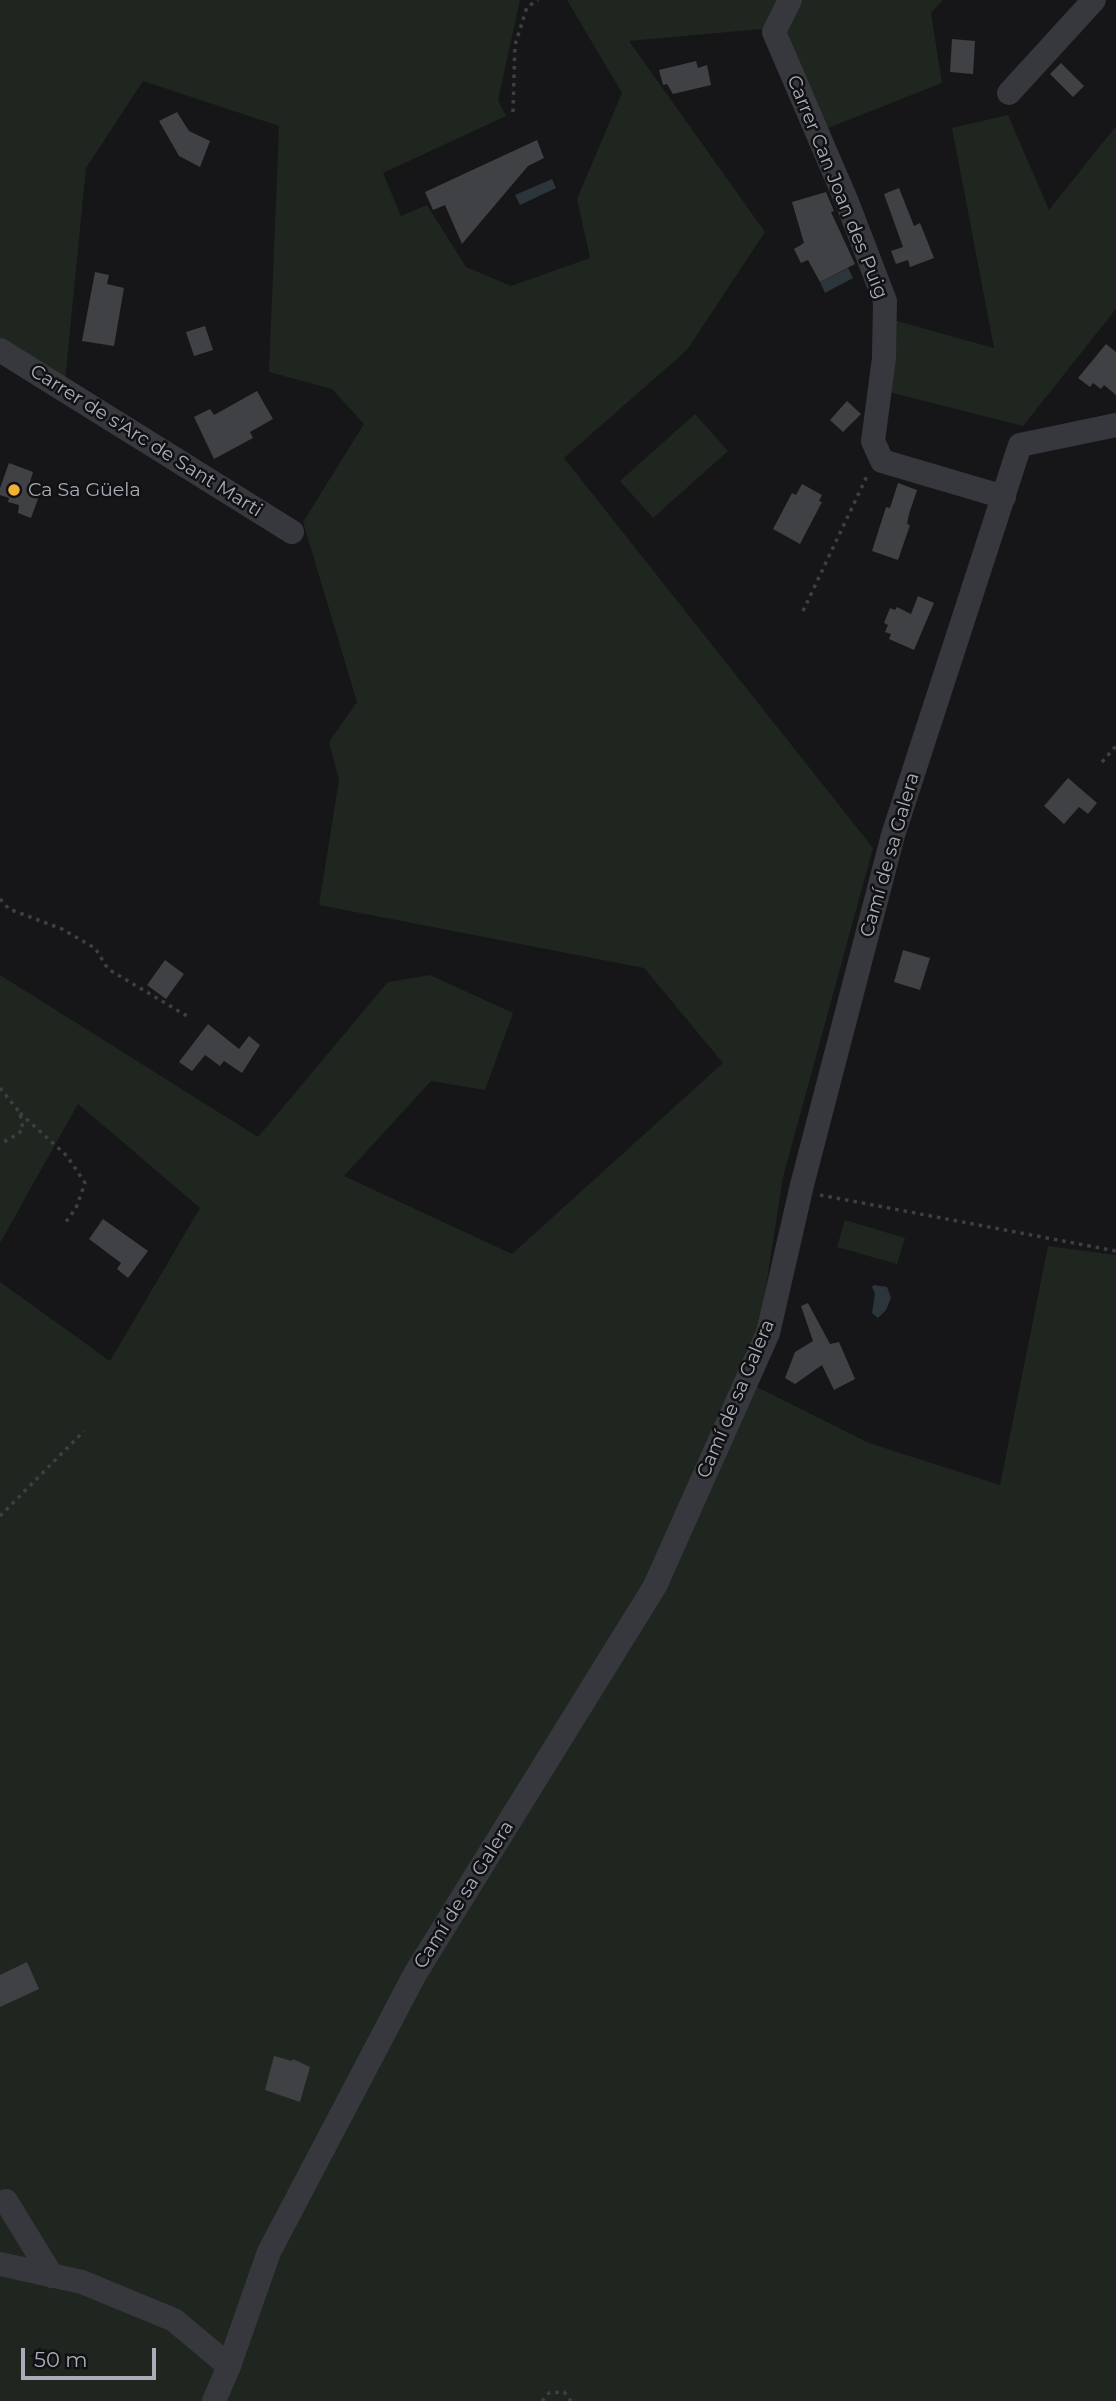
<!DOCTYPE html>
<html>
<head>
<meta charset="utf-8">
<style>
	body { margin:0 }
	#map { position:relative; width:1116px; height:2401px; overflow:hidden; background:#161618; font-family:Montserrat,sans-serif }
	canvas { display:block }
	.scale { position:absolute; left:21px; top:2348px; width:135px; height:32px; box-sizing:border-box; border:4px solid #a8adb8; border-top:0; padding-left:9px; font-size:21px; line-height:24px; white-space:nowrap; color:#a8adb8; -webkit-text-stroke:5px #111113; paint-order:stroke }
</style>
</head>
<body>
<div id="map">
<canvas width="1116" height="2401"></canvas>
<div class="scale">50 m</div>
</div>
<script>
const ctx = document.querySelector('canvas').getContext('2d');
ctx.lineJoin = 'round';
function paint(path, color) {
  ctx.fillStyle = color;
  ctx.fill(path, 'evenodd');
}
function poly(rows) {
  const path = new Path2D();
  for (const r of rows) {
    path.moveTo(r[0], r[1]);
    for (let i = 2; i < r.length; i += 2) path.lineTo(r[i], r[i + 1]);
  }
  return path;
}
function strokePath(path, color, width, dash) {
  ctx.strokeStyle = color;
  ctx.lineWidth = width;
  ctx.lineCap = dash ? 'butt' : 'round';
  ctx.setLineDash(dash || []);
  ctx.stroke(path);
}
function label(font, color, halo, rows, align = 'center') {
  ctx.font = font + ' Montserrat,sans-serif';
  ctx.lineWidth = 5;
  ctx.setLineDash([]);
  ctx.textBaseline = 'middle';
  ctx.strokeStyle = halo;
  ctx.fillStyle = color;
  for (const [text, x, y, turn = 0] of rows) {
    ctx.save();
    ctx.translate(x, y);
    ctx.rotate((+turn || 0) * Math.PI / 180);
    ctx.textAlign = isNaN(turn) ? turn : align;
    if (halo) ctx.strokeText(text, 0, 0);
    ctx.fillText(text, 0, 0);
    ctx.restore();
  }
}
paint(poly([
	[0,0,520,0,498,100,506,116,383,173,401,216,427,205,466,267,511,286,590,258,577,199,622,93,567,0,943,0,931,13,942,83,828,128,783,27,629,41,765,232,687,350,564,458,873,848,783,1177,751,1384,869,1443,1000,1485,1048,1246,1116,1255,1116,2401,0,2401,0,1282,110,1361,200,1208,78,1104,0,1243,0,975,258,1137,388,982,430,975,513,1013,485,1090,431,1081,344,1176,512,1254,723,1063,644,968,319,905,339,780,329,742,357,702,303,522,364,424,332,389,269,372,279,126,143,81,86,168,65,381,0,340],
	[1008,115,1049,210,1116,126,1116,309,1023,426,885,391,893,320,994,348,952,128],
	[695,414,728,451,653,518,620,481],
	[845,1220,905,1238,897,1264,837,1247]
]), '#1e261f');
paint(poly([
	[552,179,556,188,520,205,515,195],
	[848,268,853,278,825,293,820,282],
	[874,1285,887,1287,891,1298,886,1310,878,1318,872,1313,875,1294,872,1287]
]), '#2c353c');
paint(poly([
	[952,39,975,41,973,74,950,72],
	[696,61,698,68,707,65,711,85,673,94,667,84,663,85,659,70],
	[1061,63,1084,86,1073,97,1050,74],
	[177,112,189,131,210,141,200,167,179,156,159,121],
	[537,140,544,158,528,166,462,244,445,205,433,210,425,192],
	[899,188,914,226,920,223,934,258,910,267,908,260,896,264,891,251,903,247,884,194],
	[826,192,834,211,831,212,855,264,820,282,808,260,801,263,794,249,804,243,792,202],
	[95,272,109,275,107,284,124,288,114,346,82,341],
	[205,326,213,350,194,356,186,332],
	[1106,344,1116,352,1116,395,1104,385,1101,389,1093,383,1090,387,1078,378],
	[257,391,273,419,250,432,253,438,214,459,194,417,210,409,214,415],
	[847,401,861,414,843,432,830,420],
	[9,463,33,472,27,492,39,496,31,518,18,513,19,505,8,502,9,498,0,495,0,488],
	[898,483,917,490,909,514,907,524,910,525,898,560,872,551,886,507,890,508],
	[802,484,822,495,819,501,822,502,800,544,773,529,792,493,796,495],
	[918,596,934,603,914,650,889,639,891,634,885,632,888,625,884,623,890,608,895,610,897,607,911,614],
	[1068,778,1097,803,1088,814,1079,807,1064,824,1044,806],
	[903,950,930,958,920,990,894,982],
	[165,960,184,974,166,999,147,985],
	[208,1024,239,1049,249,1036,260,1045,242,1073,224,1061,220,1066,205,1055,192,1071,179,1062],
	[103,1219,148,1251,128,1278,117,1269,121,1263,89,1239],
	[808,1303,830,1344,839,1342,855,1379,834,1390,822,1365,795,1384,785,1378,795,1352,813,1341,801,1306],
	[27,1962,39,1989,0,2007,0,1975],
	[274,2056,292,2061,293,2059,310,2067,300,2102,265,2090]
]), '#404145');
strokePath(poly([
	[513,112,515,45,527,7,538,0],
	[803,611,867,476],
	[1102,762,1116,746],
	[0,899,9,909,62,929,95,948,108,969,187,1016],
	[0,1088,20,1113,23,1130,8,1140,0,1143],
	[20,1113,67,1156,85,1183,76,1208,65,1223],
	[820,1195,1116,1251],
	[0,1516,84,1431],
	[542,2401,549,2393,564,2392,571,2401]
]), '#3d3f44', 3.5, [3.5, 5]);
strokePath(poly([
	[790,0,774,32,847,202,885,301,884,358,873,441,882,461,1004,497],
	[1009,93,1094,0],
	[0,350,292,532],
	[6,2201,52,2276],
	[0,2264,82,2282,174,2320,229,2366],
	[214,2401,229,2366,269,2252,415,1974,655,1586,768,1333,802,1185,893,835,1020,445,1116,425]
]), '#37383d', 24);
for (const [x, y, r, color] of [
	[14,490,7,"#f2b134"]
]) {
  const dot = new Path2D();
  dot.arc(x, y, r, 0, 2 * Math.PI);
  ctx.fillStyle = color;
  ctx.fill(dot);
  strokePath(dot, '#111113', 2.5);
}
label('19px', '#a8adb8', '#111113', [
	["Carrer Can Joan des Puig",837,187,68],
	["Carrer de s'Arc de Sant Marti",146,441,32],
	["Camí de sa Galera",890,855,-74],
	["Camí de sa Galera",736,1399,-67],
	["Camí de sa Galera",464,1895,-58]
]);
label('19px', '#a8adb8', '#111113', [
	["Ca Sa Güela",28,490]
], 'left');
</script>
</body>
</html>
